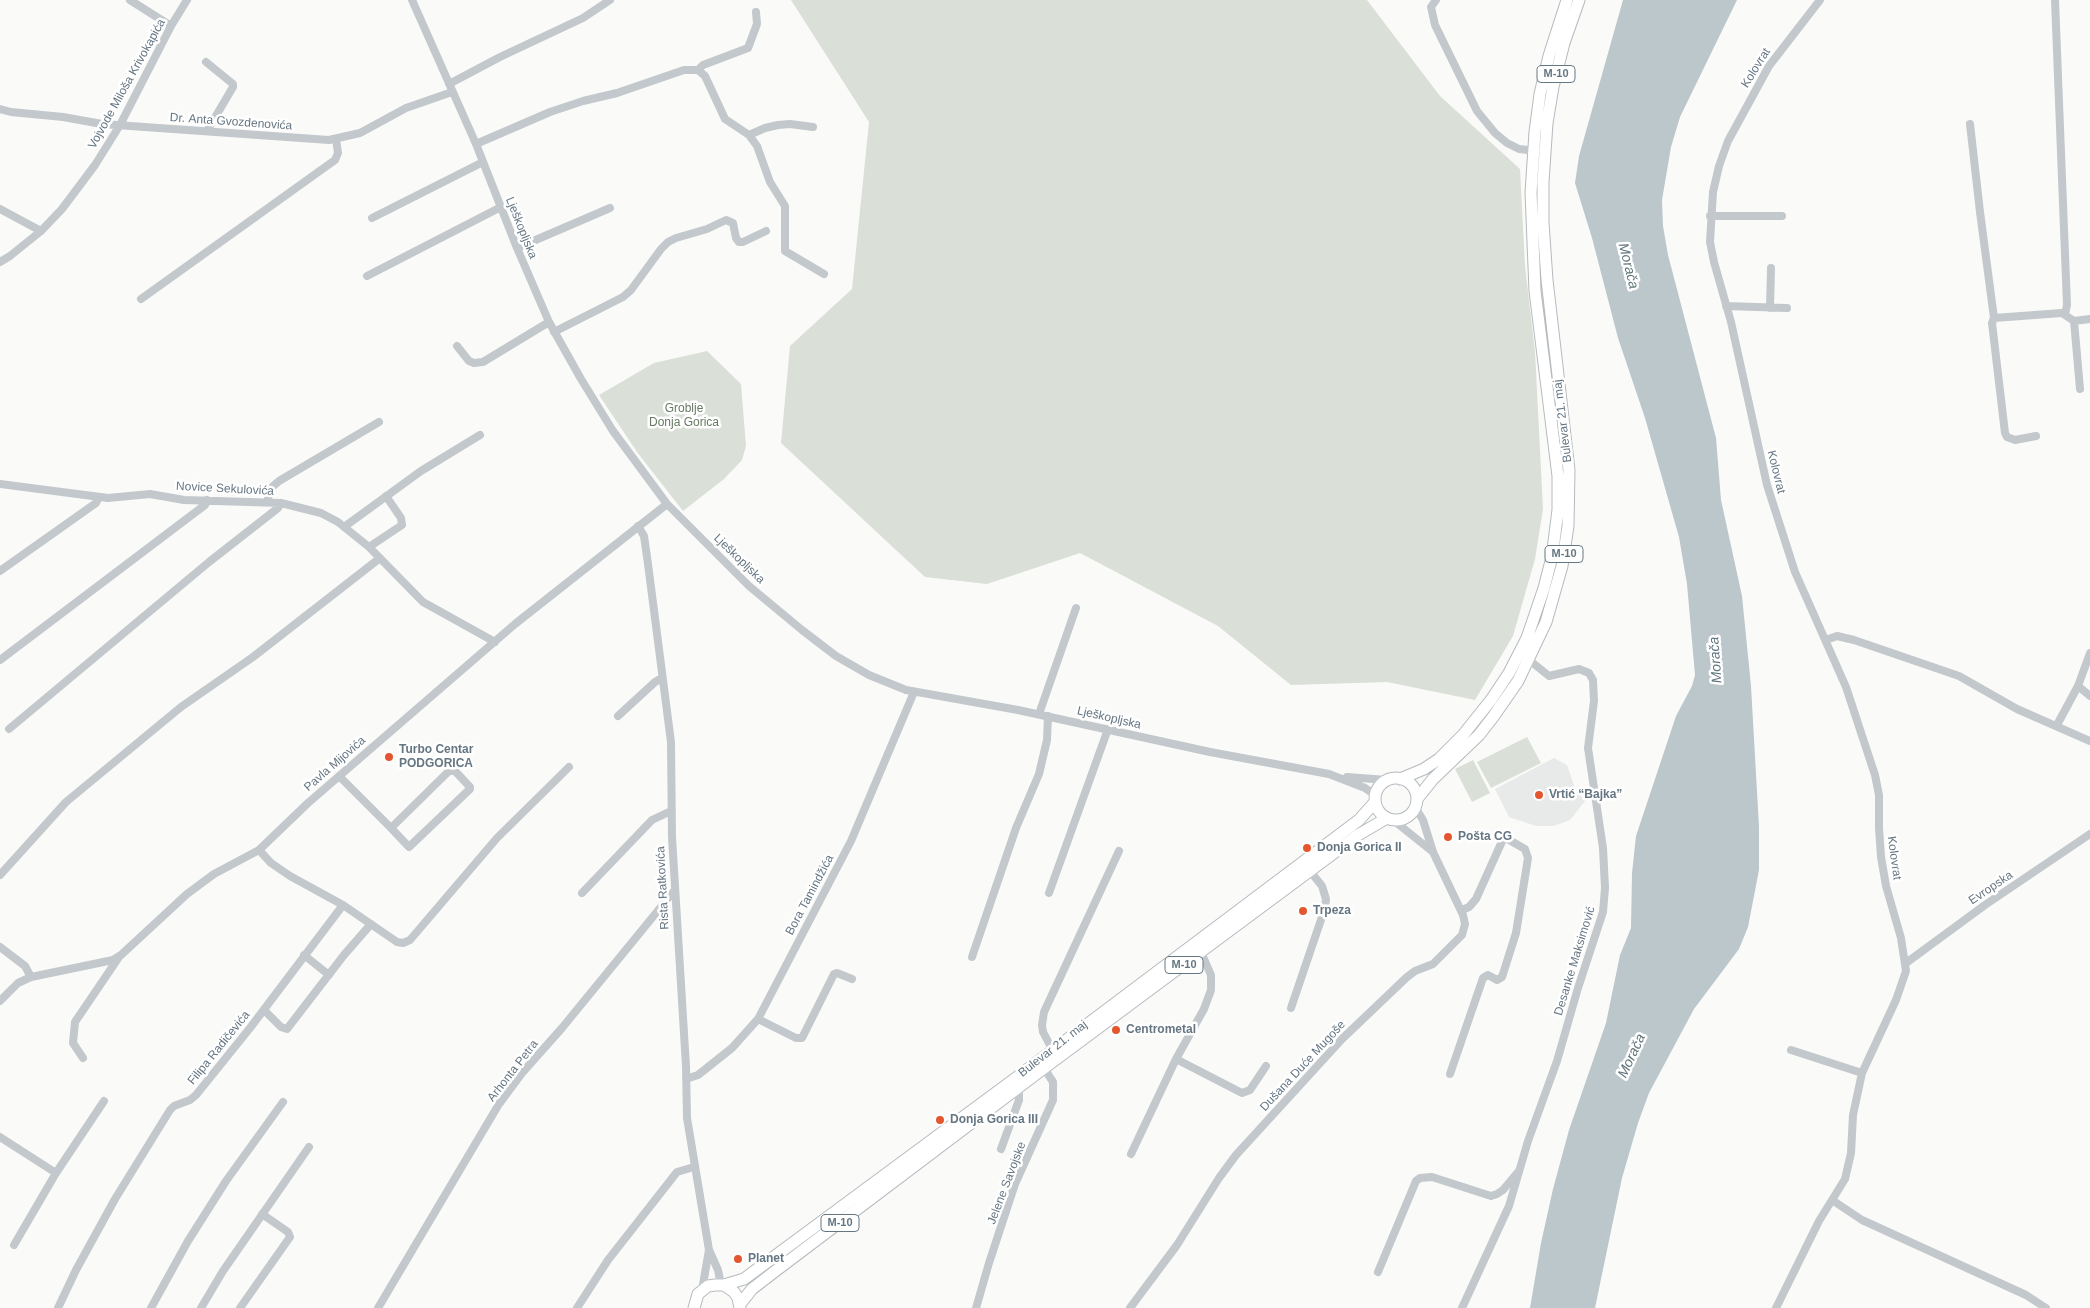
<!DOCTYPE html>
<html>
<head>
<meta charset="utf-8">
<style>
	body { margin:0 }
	canvas { display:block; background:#fafaf8 }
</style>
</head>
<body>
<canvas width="2090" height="1308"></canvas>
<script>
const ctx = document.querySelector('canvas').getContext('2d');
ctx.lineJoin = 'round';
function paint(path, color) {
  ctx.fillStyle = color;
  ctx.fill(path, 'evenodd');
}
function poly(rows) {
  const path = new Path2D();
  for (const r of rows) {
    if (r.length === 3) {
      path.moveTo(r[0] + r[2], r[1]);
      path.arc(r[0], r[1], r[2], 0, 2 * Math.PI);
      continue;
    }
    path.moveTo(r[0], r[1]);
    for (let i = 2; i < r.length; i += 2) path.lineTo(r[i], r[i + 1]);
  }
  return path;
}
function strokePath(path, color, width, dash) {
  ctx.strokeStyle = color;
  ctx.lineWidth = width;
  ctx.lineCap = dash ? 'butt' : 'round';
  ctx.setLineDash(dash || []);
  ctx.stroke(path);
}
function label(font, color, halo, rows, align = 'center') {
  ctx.font = font + ' Arial,sans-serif';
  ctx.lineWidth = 5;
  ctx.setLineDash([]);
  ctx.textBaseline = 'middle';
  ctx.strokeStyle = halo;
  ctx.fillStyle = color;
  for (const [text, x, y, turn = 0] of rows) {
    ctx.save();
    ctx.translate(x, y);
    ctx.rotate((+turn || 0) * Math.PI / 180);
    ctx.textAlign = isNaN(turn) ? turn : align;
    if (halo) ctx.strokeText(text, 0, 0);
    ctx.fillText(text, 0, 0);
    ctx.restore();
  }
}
paint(poly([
	[1554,758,1567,765,1575,788,1574,790,1586,800,1570,820,1554,826,1536,826,1509,817,1495,789]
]), '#e8e9e9');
paint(poly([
	[791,0,1367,0,1440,96,1520,169,1525,266,1535,352,1543,509,1535,559,1513,636,1475,700,1387,682,1291,685,1218,626,1080,553,987,584,925,577,781,443,790,346,852,289,869,122],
	[707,351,741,384,746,446,742,460,724,479,683,511,637,452,599,395,654,363],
	[1527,737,1541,763,1491,788,1477,762],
	[1473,760,1490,793,1472,802,1455,769]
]), '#dadfd7');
paint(poly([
	[1623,0,1737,0,1680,117,1671,147,1662,200,1663,226,1668,255,1716,438,1721,500,1742,596,1751,686,1759,827,1759,870,1748,927,1739,949,1694,1009,1649,1093,1638,1123,1622,1178,1595,1308,1530,1308,1541,1243,1553,1189,1569,1130,1606,1023,1620,955,1631,928,1632,873,1636,836,1676,716,1692,686,1695,675,1687,584,1679,537,1645,418,1618,338,1592,238,1575,183,1579,156]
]), '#bbc7cb');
const primary = poly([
	[1396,799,21],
	[1400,779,1424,769,1439,759,1463,735,1491,700,1509,673,1527,638,1544,588,1552,557,1558,510,1558,476,1535,291,1531,193,1535,132,1540,94,1549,56,1567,0],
	[1417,799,1433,779,1479,735,1493,717,1518,681,1546,622,1562,566,1568,526,1569,470,1547,280,1543,223,1543,182,1547,123,1553,87,1564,43,1579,0],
	[724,1285,744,1279,1016,1078,1359,820,1375,802],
	[740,1304,752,1289,774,1272,1044,1068,1358,835,1387,818],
	[694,1308,698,1294,708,1286,715,1285,724,1285,734,1292,738,1298,740,1308]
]);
strokePath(primary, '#b5babe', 13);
strokePath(poly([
	[130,0,171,26],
	[412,0,476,144,517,248,549,322,581,379,613,431,667,504,749,586,802,630,836,656,869,675,906,690,1018,710,1210,752,1329,774,1365,788,1375,795],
	[1436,0,1431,7,1435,25,1477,111,1495,133,1507,143,1519,149,1537,151],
	[2055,0,2067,305,2065,314],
	[206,62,233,84,233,87,207,131],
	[698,70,703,65,748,48,757,24,756,12],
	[449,84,500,57,583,18,610,0],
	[0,109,11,112,63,117,102,124,329,140,360,133,406,108,452,92],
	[1970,124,1980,212,1994,318],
	[749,135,765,128,778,125,790,124,813,127],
	[476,144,550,112,583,101,617,93,684,70,698,70,705,76,725,119,749,135,757,146,770,182,785,206,785,251,824,274],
	[0,209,41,231],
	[1710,216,1782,216],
	[372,218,483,162],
	[517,248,610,208],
	[0,262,10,256,41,231,62,209,95,165,120,125,171,26,187,0],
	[367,276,501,207],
	[141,299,335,160,338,153,336,139],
	[1726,306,1787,308],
	[1770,308,1771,268],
	[2074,321,2080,389],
	[554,332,623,297,631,290,661,249,668,242,676,238,707,229,726,220,733,223,736,238,739,242,743,242,766,231],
	[457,346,469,361,474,363,483,362,549,322],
	[2036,436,2015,440,2007,437,2005,433,1992,323,1994,318,2062,313,2074,321,2090,319],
	[0,484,108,498,150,494,184,500,281,503,321,513,338,522,369,547,423,602,495,642],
	[267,502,271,488,279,481,379,422],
	[638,526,644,536,648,564,671,742,672,837,686,1066,687,1118,709,1250,718,1270,721,1285],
	[344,527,421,471,480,435],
	[369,547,402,525,401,518,386,496],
	[0,571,96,503,99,497],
	[1826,640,1837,636,1854,640,1959,676,2017,709,2090,741],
	[2090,653,2078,686,2090,696],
	[0,660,205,505,207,500],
	[1039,714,1076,608],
	[618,716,655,682,662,678],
	[2057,725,2078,686],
	[9,729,209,562,278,508,281,503],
	[339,776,391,828,409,847,470,789,470,787,455,771,449,771,391,828],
	[1347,777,1387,780],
	[1393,820,1433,852],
	[259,850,271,863,290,876,343,905,397,942,403,943,410,940,497,838,569,767],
	[0,875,66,802,181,707,253,657,380,558],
	[582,893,652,820,671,811],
	[1049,893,1108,729],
	[0,947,25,966,31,977],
	[304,955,329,975],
	[972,957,1016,828,1039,774,1047,740,1048,716],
	[1906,963,1985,905,2090,834],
	[0,1001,18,983,31,977,113,960,121,955,187,894,214,874,259,850,308,803,515,624,667,504],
	[1291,1008,1325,908,1326,899,1322,886,1310,871],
	[264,1010,281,1027,287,1029,344,955,371,924],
	[758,1019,796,1038,802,1038,834,974,837,973,852,979],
	[1052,1049,1043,1032,1042,1025,1044,1012,1119,851],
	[1791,1050,1862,1073],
	[83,1058,73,1043,75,1022,119,957],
	[1176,1059,1242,1093,1250,1090,1266,1066],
	[1450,1074,1483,978,1488,975,1497,980,1502,977,1516,933,1528,858,1525,849,1504,837,1476,899,1469,907,1462,910],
	[686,1079,698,1075,732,1048,758,1019,851,841,914,692],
	[0,1137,56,1173],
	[1001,1149,1019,1100,1019,1087],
	[1131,1154,1176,1059,1204,1009,1211,990,1211,975,1201,952],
	[1832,1200,1862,1220,2026,1295,2046,1308],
	[14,1245,56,1173,104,1101],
	[1378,1272,1416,1181,1420,1178,1432,1177,1491,1196,1497,1194,1503,1190,1518,1172],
	[702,1290,709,1250],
	[58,1308,76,1270,115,1199,170,1110,174,1106,190,1100,196,1095,250,1028,343,905],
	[151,1308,188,1241,226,1181,283,1102],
	[201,1308,223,1271,309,1147],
	[240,1308,290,1237,288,1232,262,1214],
	[378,1308,499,1104,522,1073,562,1028,674,891],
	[577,1308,608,1260,677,1172,694,1167],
	[976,1308,989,1263,1015,1184,1053,1100,1053,1082,1044,1068],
	[1130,1308,1177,1245,1219,1178,1236,1155,1342,1039,1407,977,1415,971,1433,964,1462,935,1465,924,1463,915,1433,852,1423,820,1415,807],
	[1462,1308,1509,1206,1528,1141,1557,1061,1578,988,1603,912,1605,888,1603,848,1588,748,1594,701,1593,680,1589,673,1579,669,1549,676,1528,659],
	[1776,1308,1819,1221,1845,1179,1851,1153,1853,1115,1862,1073,1896,1000,1906,971,1901,938,1886,886,1881,857,1879,828,1879,795,1875,775,1846,687,1795,572,1767,485,1731,322,1714,262,1710,242,1713,192,1719,166,1728,141,1769,66,1820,0]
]), '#c3c8cc', 8);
strokePath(primary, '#fff', 11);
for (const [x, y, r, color] of [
	[389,757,5,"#e4572e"],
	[1539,795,5,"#e4572e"],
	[1448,837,5,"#e4572e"],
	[1307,848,5,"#e4572e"],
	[1303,911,5,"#e4572e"],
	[1116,1030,5,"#e4572e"],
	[940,1120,5,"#e4572e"],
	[738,1259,5,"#e4572e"]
]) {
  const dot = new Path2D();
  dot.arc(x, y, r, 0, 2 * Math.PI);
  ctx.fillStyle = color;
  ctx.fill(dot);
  strokePath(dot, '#fff', 2);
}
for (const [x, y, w] of [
	[1556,74,38],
	[1564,554,38],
	[1184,965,38],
	[840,1223,38]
]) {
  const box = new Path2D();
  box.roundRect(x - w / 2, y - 8.5, w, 17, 4);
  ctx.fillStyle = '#fff';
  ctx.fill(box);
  strokePath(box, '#657683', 1);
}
label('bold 11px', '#657683', null, [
	["M-10",1556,74],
	["M-10",1564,554],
	["M-10",1184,965],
	["M-10",840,1223]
]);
label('12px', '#657683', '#fff', [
	["Kolovrat",1756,68,-58],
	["Vojvode Miloša Krivokapića",127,84,-61],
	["Dr. Anta Gvozdenovića",231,122,4],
	["Lješkopljska",521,228,68],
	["Bulevar 21. maj",1563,421,-97],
	["Kolovrat",1776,472,76],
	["Novice Sekulovića",225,489,3],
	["Lješkopljska",739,559,44],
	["Lješkopljska",1109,718,13],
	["Pavla Mijovića",335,764,-41],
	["Kolovrat",1894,858,82],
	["Rista Ratkovića",663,888,-93],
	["Evropska",1991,888,-34],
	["Bora Tamindžića",810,895,-62],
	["Desanke Maksimović",1575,961,-73],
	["Filipa Radičevića",219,1048,-51],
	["Bulevar 21. maj",1053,1049,-38],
	["Dušana Duće Mugoše",1303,1066,-47],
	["Arhonta Petra",513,1071,-52],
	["Jelene Savojske",1007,1183,-69]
]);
label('12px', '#687a64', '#fff', [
	["Groblje",684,409],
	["Donja Gorica",684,423]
]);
label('bold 12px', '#657683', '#fff', [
	["Turbo Centar",399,750],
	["PODGORICA",399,764],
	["Vrtić “Bajka”",1549,795],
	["Pošta CG",1458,837],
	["Donja Gorica II",1317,848],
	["Trpeza",1313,911],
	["Centrometal",1126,1030],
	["Donja Gorica III",950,1120],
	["Planet",748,1259]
], 'left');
label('italic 14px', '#60757c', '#fff', [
	["Morača",1628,266,76],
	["Morača",1716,660,-94],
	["Morača",1632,1056,-65]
]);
</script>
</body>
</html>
